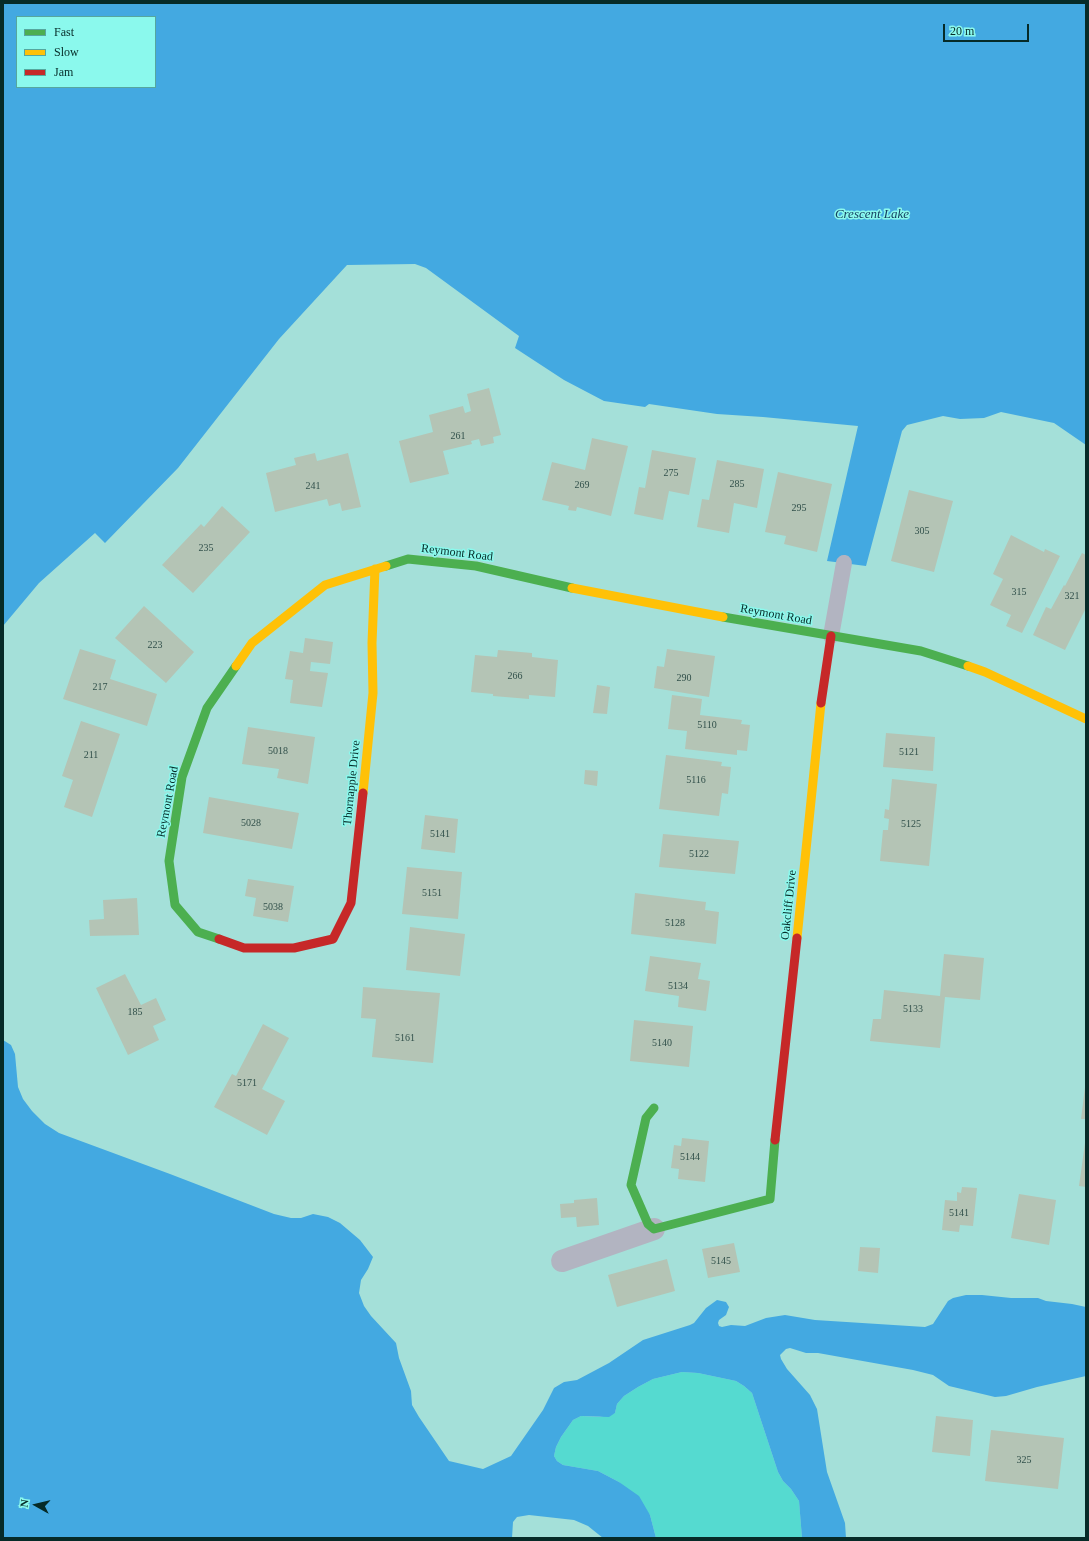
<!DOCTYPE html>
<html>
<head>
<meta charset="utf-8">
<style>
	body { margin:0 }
	#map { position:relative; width:1089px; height:1541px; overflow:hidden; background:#a4e0d9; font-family:"Times New Roman",serif }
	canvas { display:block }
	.frame { position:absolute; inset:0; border:4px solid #062b28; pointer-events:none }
	.legend { position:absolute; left:16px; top:16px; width:140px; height:72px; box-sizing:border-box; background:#8bf9ed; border:1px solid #56a79e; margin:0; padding:5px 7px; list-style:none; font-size:12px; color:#062b28 }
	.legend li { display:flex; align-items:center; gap:8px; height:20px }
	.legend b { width:20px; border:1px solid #56a79e }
	.north { position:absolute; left:16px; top:1485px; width:40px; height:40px; -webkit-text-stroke:3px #8bf9ed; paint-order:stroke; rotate:278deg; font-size:11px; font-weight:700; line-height:16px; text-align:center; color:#062b28 }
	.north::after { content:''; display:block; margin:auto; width:14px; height:18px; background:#062b28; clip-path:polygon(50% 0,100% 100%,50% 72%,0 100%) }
	.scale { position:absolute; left:943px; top:24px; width:86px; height:18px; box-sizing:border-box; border:2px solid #062b28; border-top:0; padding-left:5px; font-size:12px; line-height:14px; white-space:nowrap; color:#062b28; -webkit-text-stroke:3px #8bf9ed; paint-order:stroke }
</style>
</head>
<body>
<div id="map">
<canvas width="1089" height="1541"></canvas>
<div class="frame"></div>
<ul class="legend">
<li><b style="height:5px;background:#4caf50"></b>Fast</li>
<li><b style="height:5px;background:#ffc107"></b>Slow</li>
<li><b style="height:5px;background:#c62828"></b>Jam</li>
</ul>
<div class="north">N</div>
<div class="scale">20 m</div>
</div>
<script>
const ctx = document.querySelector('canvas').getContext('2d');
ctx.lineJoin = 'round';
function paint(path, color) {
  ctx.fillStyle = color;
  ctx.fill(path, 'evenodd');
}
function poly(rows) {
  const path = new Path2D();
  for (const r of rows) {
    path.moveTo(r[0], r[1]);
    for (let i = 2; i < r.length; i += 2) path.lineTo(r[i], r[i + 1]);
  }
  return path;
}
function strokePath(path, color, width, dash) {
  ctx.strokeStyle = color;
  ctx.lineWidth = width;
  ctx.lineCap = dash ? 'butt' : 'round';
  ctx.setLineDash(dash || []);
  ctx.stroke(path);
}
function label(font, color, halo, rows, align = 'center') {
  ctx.font = font + ' "Times New Roman",serif';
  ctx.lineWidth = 3;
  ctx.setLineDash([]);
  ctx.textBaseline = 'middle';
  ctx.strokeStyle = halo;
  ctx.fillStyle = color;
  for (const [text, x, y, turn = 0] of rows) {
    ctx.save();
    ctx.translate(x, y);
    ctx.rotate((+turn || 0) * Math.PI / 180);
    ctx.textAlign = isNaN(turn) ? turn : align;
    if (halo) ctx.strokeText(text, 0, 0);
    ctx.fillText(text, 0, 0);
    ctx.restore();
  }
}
paint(poly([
	[682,1372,698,1373,736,1381,744,1386,752,1393,778,1472,783,1481,791,1489,799,1501,802,1538,656,1538,650,1515,619,1482,598,1471,563,1465,557,1461,554,1456,556,1447,561,1437,573,1420,581,1416,600,1417,615,1413,617,1404,624,1396,638,1387,653,1379]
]), '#55dad0');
paint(poly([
	[3,3,1086,3,1086,445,1054,423,1001,412,984,418,960,419,943,416,907,425,902,431,866,566,827,561,858,426,763,417,717,414,649,404,645,407,604,401,564,380,515,348,519,336,426,268,415,264,347,265,279,339,178,468,105,543,95,533,39,583,3,626],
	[17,17,155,17,155,87,17,87],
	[3,1040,11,1045,15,1054,18,1087,23,1099,32,1111,45,1124,59,1133,170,1174,274,1214,291,1218,301,1218,313,1214,328,1217,340,1223,360,1240,373,1257,368,1269,361,1280,359,1293,364,1306,371,1316,396,1343,399,1358,411,1391,412,1405,419,1417,449,1461,483,1469,511,1456,543,1410,554,1388,564,1382,577,1380,609,1363,643,1340,690,1325,694,1323,706,1308,717,1300,726,1302,729,1307,726,1315,719,1320,718,1323,719,1326,722,1327,731,1325,745,1326,766,1318,785,1315,815,1320,925,1327,933,1324,948,1301,953,1298,966,1295,982,1295,1011,1298,1038,1298,1046,1301,1072,1304,1086,1307,1086,1376,1037,1387,1006,1396,995,1397,949,1386,933,1375,913,1370,818,1353,806,1353,790,1348,786,1349,780,1355,781,1359,787,1369,810,1395,817,1409,827,1472,845,1523,846,1538,802,1538,799,1501,791,1489,783,1481,778,1472,752,1393,744,1386,736,1381,698,1373,682,1372,653,1379,638,1387,624,1396,617,1404,615,1413,609,1417,581,1416,573,1420,561,1437,556,1447,554,1456,557,1461,563,1465,598,1471,619,1482,639,1496,650,1515,656,1538,603,1538,588,1526,574,1520,529,1515,517,1517,513,1522,512,1538,3,1538]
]), '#43a9e1');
paint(poly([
	[489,388,501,435,493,437,494,443,481,446,479,439,471,441,472,444,443,451,449,474,410,483,399,441,433,432,429,415,463,406,465,413,471,411,467,394],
	[592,438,628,446,611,516,577,507,576,511,568,510,569,506,542,500,552,462,585,470],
	[652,450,696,458,689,495,669,491,663,520,634,514,639,487,645,488],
	[315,453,317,461,348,453,361,507,342,511,340,503,329,506,327,499,275,512,266,473,296,465,294,458],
	[717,460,764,469,757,508,734,503,729,533,697,527,702,499,709,500],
	[778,472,832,484,817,552,784,544,786,536,765,532],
	[909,490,953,501,934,572,891,561],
	[222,506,250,532,193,593,162,565,201,524,204,527],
	[1011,535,1044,552,1045,549,1060,556,1022,633,1006,626,1011,615,990,605,1003,579,993,574],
	[1082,553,1086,555,1086,608,1065,650,1033,635,1046,607,1051,609,1064,585,1065,586],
	[144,606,194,652,166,683,115,638],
	[305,638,333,642,330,664,311,662,310,671,328,673,322,707,290,703,293,680,285,679,290,651,303,653],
	[80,649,116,660,110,679,157,694,147,726,63,699],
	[667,649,715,656,709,697,654,688,657,666,664,667],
	[498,650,532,653,532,657,558,660,555,697,529,695,529,699,493,696,493,694,471,692,475,655,497,657],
	[597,685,610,687,607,714,593,713],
	[672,695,702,699,700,715,742,720,741,724,750,725,747,751,737,750,737,755,685,749,687,731,668,729],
	[81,721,120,734,92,817,64,807,73,780,62,776],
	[248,727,315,737,308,784,277,778,279,769,242,764],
	[886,733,935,737,933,771,883,767],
	[666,755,722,762,721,766,731,767,728,794,722,793,719,816,659,809],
	[585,770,598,771,597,786,584,784],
	[892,779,937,784,929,866,880,861,883,830,888,830,889,819,884,818,885,809,889,810],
	[209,797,299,813,292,849,203,833],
	[425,815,458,819,455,853,421,849],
	[663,834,739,841,735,874,659,867],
	[407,867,462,872,458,919,402,914],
	[248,879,294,886,288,922,253,916,256,898,245,896],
	[635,893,706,902,705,910,719,912,716,944,631,934],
	[137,898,139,935,90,936,89,920,104,919,103,900],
	[410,927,465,934,460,976,406,970],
	[944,954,984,958,980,1000,945,997,940,1048,870,1041,873,1019,881,1019,884,990,940,996],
	[650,956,701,963,698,979,710,981,706,1011,678,1007,679,996,645,991],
	[125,974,141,1005,156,998,166,1020,153,1026,159,1040,128,1055,96,988],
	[363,987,440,993,433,1063,372,1057,376,1019,361,1018],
	[634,1020,693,1026,689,1067,630,1061],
	[263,1024,289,1038,262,1089,285,1101,267,1135,214,1107,232,1074,236,1076],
	[1085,1087,1086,1087,1086,1119,1081,1119],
	[682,1138,709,1141,705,1182,678,1179,679,1169,671,1168,674,1145,681,1146],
	[1085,1143,1086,1143,1086,1187,1079,1186],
	[962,1187,977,1188,973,1226,960,1225,959,1232,942,1230,945,1200,957,1201,957,1192,961,1193],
	[1019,1194,1056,1200,1049,1245,1011,1238],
	[597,1198,599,1225,577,1227,576,1217,561,1218,560,1204,574,1203,574,1200],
	[734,1243,740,1272,708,1278,702,1249],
	[860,1247,880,1248,878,1273,858,1271],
	[667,1259,675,1291,617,1307,608,1275],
	[936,1416,973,1420,970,1456,932,1452],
	[991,1430,1064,1438,1058,1489,985,1481]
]), '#b4c4b5');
strokePath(poly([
	[831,636,844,563]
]), '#b2b4c1', 16);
strokePath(poly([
	[562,1261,654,1229]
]), '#b2b4c1', 22);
strokePath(poly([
	[386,566,408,559,476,566,572,588],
	[723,617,921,651,968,666],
	[219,939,198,932,175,905,169,861,182,777,207,708,236,666],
	[654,1108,646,1118,631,1185,648,1224,654,1229,770,1199,775,1140]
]), '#4caf50', 9);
strokePath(poly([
	[572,588,723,617],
	[236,666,252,643,325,585,386,566],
	[968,666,985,672,1086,719],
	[363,793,373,693,372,643,375,569],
	[797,938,821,703]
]), '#ffc107', 9);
strokePath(poly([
	[821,703,831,636],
	[219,939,244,948,294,948,333,939,351,903,363,793],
	[775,1140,797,938]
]), '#c62828', 9);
label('10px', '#32514b', null, [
	["261",458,436],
	["275",671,473],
	["285",737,484],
	["269",582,485],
	["241",313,486],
	["295",799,508],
	["305",922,531],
	["235",206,548],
	["315",1019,592],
	["321",1072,596],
	["223",155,645],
	["266",515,676],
	["290",684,678],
	["217",100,687],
	["5110",707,725],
	["5018",278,751],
	["5121",909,752],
	["211",91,755],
	["5116",696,780],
	["5028",251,823],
	["5125",911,824],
	["5141",440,834],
	["5122",699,854],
	["5151",432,893],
	["5038",273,907],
	["5128",675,923],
	["5134",678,986],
	["5133",913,1009],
	["185",135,1012],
	["5161",405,1038],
	["5140",662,1043],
	["5171",247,1083],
	["5144",690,1157],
	["5141",959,1213],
	["5145",721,1261],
	["325",1024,1460]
]);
label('12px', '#062b28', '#8bf9ed', [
	["Reymont Road",457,553,7],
	["Reymont Road",776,615,10],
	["Thornapple Drive",352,783,-84],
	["Reymont Road",168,802,-79],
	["Oakcliff Drive",789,905,-84]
]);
label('italic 13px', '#143f61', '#8bf9ed', [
	["Crescent Lake",872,215]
]);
</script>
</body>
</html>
